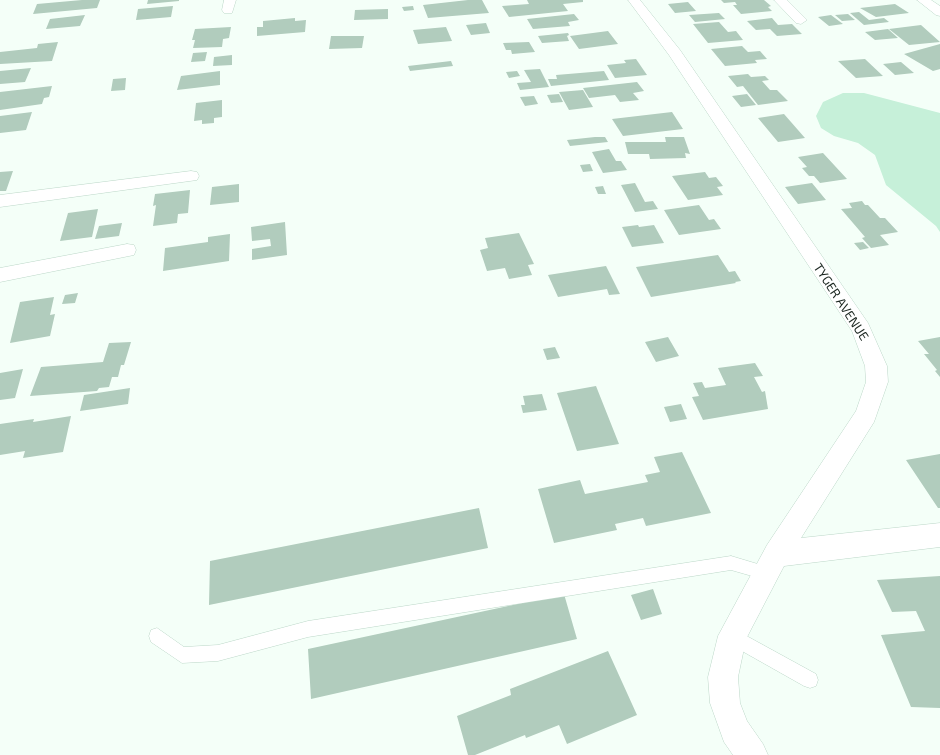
<!DOCTYPE html>
<html>
<head>
<meta charset="utf-8">
<style>
	body { margin:0 }
	canvas { display:block; background:#f4fff8 }
</style>
</head>
<body>
<canvas width="940" height="755"></canvas>
<script>
const ctx = document.querySelector('canvas').getContext('2d');
ctx.lineJoin = 'round';
function paint(path, color) {
  ctx.fillStyle = color;
  ctx.fill(path, 'evenodd');
}
function poly(rows) {
  const path = new Path2D();
  for (const r of rows) {
    path.moveTo(r[0], r[1]);
    for (let i = 2; i < r.length; i += 2) path.lineTo(r[i], r[i + 1]);
  }
  return path;
}
function strokePath(path, color, width, dash) {
  ctx.strokeStyle = color;
  ctx.lineWidth = width;
  ctx.lineCap = dash ? 'butt' : 'round';
  ctx.setLineDash(dash || []);
  ctx.stroke(path);
}
function label(font, color, halo, rows, align = 'center') {
  ctx.font = font + ' "Exo 2",sans-serif';
  ctx.lineWidth = 4;
  ctx.setLineDash([]);
  ctx.textBaseline = 'middle';
  ctx.strokeStyle = halo;
  ctx.fillStyle = color;
  for (const [text, x, y, turn = 0] of rows) {
    ctx.save();
    ctx.translate(x, y);
    ctx.rotate((+turn || 0) * Math.PI / 180);
    ctx.textAlign = isNaN(turn) ? turn : align;
    if (halo) ctx.strokeText(text, 0, 0);
    ctx.fillText(text, 0, 0);
    ctx.restore();
  }
}
paint(poly([
	[843,93,864,93,940,113,940,232,936,226,886,185,875,155,858,143,834,136,821,128,816,116,823,102]
]), '#c6f0d9');
paint(poly([
	[82,0,100,0,97,8,33,14,37,4],
	[148,0,179,0,179,1,147,4],
	[468,0,482,0,489,13,428,18,423,5],
	[527,0,583,0,583,2,563,4,568,11,509,17,502,6,529,4],
	[721,0,764,0,771,6,768,7,772,11,741,14,733,5,737,5,735,2,724,3],
	[688,2,696,11,675,13,668,4],
	[895,4,909,13,876,17,860,8],
	[173,6,171,17,136,20,138,9],
	[413,6,414,10,404,11,402,7],
	[388,9,388,19,354,20,355,10],
	[859,12,869,20,884,18,889,22,864,25,850,13],
	[719,13,725,19,695,22,689,15],
	[574,14,579,20,568,22,570,26,533,29,527,19],
	[848,14,855,20,842,21,835,15],
	[85,15,80,26,46,29,50,19],
	[831,15,843,24,829,26,818,17],
	[295,18,295,21,306,20,305,32,257,36,257,27,263,27,263,21],
	[772,18,778,25,792,24,802,34,777,36,770,29,756,30,747,21],
	[719,22,728,32,736,31,743,40,708,43,693,24],
	[486,23,490,33,471,35,466,25],
	[921,25,940,42,909,45,889,29],
	[231,27,229,38,223,39,222,47,193,48,195,40,192,40,195,29],
	[446,27,452,41,418,44,413,30],
	[888,29,898,38,875,40,865,32],
	[608,31,618,44,579,49,570,36],
	[568,33,569,35,567,36,569,41,542,43,538,36],
	[331,36,364,36,362,48,329,49],
	[58,42,52,61,0,64,0,52,37,48,38,44],
	[529,42,535,52,512,54,511,50,506,50,503,43],
	[940,44,940,69,933,71,904,54],
	[742,46,748,52,760,51,767,59,755,60,757,63,725,66,711,49],
	[207,52,205,61,191,62,193,53],
	[232,55,232,65,213,66,214,57],
	[636,59,647,75,615,78,607,65,626,63,624,60],
	[865,59,883,76,856,78,838,61],
	[451,61,453,66,410,71,408,66],
	[901,62,914,73,895,75,883,64],
	[31,68,25,82,0,84,0,71],
	[540,69,549,87,520,90,517,83,531,82,524,70],
	[220,71,220,85,177,90,181,76],
	[517,71,520,76,509,78,506,72],
	[604,71,609,80,551,86,548,79,557,79,556,75],
	[748,74,751,77,765,76,769,80,762,81,770,90,777,90,788,101,758,105,743,86,737,87,728,76],
	[126,78,125,90,111,91,113,79],
	[637,82,644,91,633,93,639,100,620,102,615,95,589,98,583,88],
	[52,86,49,97,44,98,42,104,0,110,0,92],
	[583,90,593,107,569,110,559,92],
	[559,94,563,102,551,103,547,95],
	[747,94,756,105,741,107,732,96],
	[534,96,538,104,525,106,520,97],
	[222,100,222,117,214,118,214,123,202,124,202,120,194,121,196,103],
	[32,112,26,130,0,133,0,116],
	[672,112,683,129,623,136,612,119],
	[784,114,805,138,778,142,758,118],
	[595,137,605,137,608,142,570,146,567,140],
	[665,137,684,137,690,154,685,153,686,158,650,159,649,154,628,154,625,142,666,142],
	[609,149,616,161,621,161,627,170,603,173,592,152],
	[823,153,847,179,820,183,814,176,809,176,802,168,807,167,798,157],
	[590,164,593,171,583,172,580,165],
	[13,171,6,191,0,191,0,172],
	[705,172,709,178,716,177,723,186,717,187,723,195,688,200,672,176],
	[635,183,645,202,653,201,658,209,635,212,621,185],
	[812,183,826,200,798,204,785,187],
	[239,184,239,202,210,205,212,187],
	[603,186,606,194,598,194,595,187],
	[190,190,188,213,178,214,177,223,153,226,156,205,153,206,155,194],
	[862,201,865,205,868,205,880,218,885,218,898,232,880,235,889,245,871,248,862,238,865,237,841,209,852,208,849,203],
	[699,205,709,220,714,219,721,229,679,235,664,210],
	[98,209,92,237,60,241,68,213],
	[285,222,287,255,252,260,252,249,271,246,270,239,252,241,251,227],
	[122,223,119,236,95,239,99,226],
	[638,225,639,227,654,225,664,243,632,247,622,227],
	[519,233,534,264,528,265,532,275,509,279,505,268,487,271,480,250,488,248,485,238],
	[230,234,229,261,163,271,165,248,208,242,208,237],
	[863,242,869,248,860,250,854,243],
	[718,255,729,272,735,271,741,281,735,282,736,283,651,297,636,267],
	[606,266,620,294,609,295,607,289,558,297,548,275],
	[78,293,75,303,62,304,65,295],
	[54,297,50,315,55,314,50,336,10,343,20,302],
	[668,337,679,356,656,362,645,342],
	[940,337,940,377,935,371,937,370,924,354,929,354,918,341],
	[131,342,124,365,121,365,118,377,112,377,109,387,99,388,97,391,30,396,41,367,103,362,109,343],
	[555,347,560,358,547,360,543,349],
	[755,363,763,376,754,377,762,392,765,391,768,409,703,420,692,397,699,396,693,383,702,382,705,388,726,385,718,368],
	[23,369,15,398,0,400,0,373],
	[596,386,619,444,577,451,557,393],
	[130,388,128,404,80,411,84,395],
	[542,394,547,410,523,413,521,405,525,405,523,396],
	[681,404,687,419,670,422,664,407],
	[71,416,63,452,23,458,25,451,0,455,0,424,34,419,33,422],
	[682,452,711,513,646,526,643,518,615,524,617,530,554,543,538,489,580,480,585,494,648,482,645,475,660,472,654,457],
	[940,454,940,508,938,508,906,460],
	[479,508,488,548,209,605,210,561],
	[940,576,940,708,911,707,881,635,925,631,916,611,892,612,877,580],
	[653,589,662,614,641,620,631,595],
	[564,594,577,639,311,699,308,649],
	[608,651,637,715,567,744,559,725,526,738,525,735,475,755,468,755,457,716,511,695,510,689]
]), '#b1ccbd');
const lane = poly([
	[731,556,771,568,773,573,771,578,766,580,731,570,308,637,218,661,182,663,151,642,149,636,151,630,157,628,184,647,218,645,308,621,731,556],
	[732,628,816,674,818,680,816,686,810,688,804,686,726,642,724,636,726,630,732,628]
]);
const street = poly([
	[224,0,236,0,232,13,224,13,222,10,224,0],
	[628,0,640,0,680,50,868,323,887,366,888,382,874,422,801,538,940,523,940,547,784,566,746,639,738,677,740,703,747,721,763,744,768,755,733,755,724,742,710,703,708,677,718,636,767,545,856,411,866,382,865,366,852,331,669,55,628,0],
	[774,0,787,0,807,20,801,24,796,23,774,0],
	[917,0,931,0,940,6,940,16,936,15,917,0],
	[191,171,197,172,199,176,197,180,0,207,0,195,191,171],
	[127,244,134,245,136,250,134,255,0,282,0,268,127,244]
]);
strokePath(lane, '#bcd7c8', 1);
strokePath(street, '#bcd7c8', 1);
paint(lane, '#fff');
paint(street, '#fff');
label('13px', '#1d2822', '#fff', [
	["TYGER AVENUE",841,302,57]
]);
</script>
</body>
</html>
